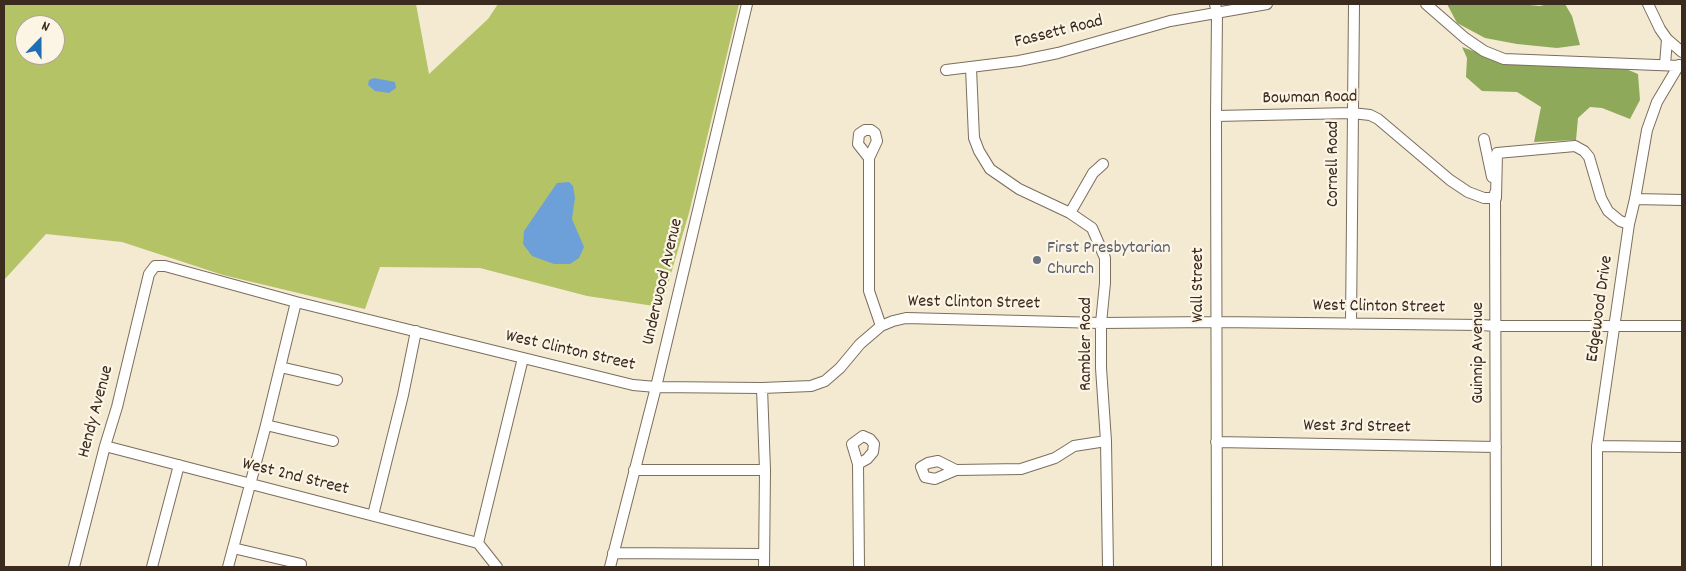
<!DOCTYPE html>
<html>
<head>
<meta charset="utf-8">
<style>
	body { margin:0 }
	#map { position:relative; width:1686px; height:571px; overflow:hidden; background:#f4ead2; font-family:Dekko,sans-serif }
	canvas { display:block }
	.frame { position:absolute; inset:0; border:5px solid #3b2a1e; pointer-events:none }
	.north { position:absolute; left:15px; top:15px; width:50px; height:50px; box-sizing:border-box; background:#fcf5e5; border:1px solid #afa495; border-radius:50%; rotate:22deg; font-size:14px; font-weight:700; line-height:20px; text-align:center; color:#3b2a1e }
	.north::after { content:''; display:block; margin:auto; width:18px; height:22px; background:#1f6fb2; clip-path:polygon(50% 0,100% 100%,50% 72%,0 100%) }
</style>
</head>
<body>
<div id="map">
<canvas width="1686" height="571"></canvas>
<div class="frame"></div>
<div class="north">N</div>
</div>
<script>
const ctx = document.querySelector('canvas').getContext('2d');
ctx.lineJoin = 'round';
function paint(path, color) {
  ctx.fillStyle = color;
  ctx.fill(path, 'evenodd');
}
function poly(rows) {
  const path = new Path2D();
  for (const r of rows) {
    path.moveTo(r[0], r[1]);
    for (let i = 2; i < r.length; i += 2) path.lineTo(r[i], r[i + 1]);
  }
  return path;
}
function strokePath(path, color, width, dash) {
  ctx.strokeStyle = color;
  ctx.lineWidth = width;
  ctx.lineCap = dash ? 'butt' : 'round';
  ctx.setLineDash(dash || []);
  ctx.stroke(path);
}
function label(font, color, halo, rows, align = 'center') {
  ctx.font = font + ' Dekko,sans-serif';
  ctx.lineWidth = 4.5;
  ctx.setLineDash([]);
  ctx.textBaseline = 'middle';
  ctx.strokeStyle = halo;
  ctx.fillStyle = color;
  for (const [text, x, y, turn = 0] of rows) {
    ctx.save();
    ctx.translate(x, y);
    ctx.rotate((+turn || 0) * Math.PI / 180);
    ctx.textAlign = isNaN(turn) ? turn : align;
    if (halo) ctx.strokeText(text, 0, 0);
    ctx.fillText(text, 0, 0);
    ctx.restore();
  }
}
paint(poly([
	[4,4,416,4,429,74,488,19,498,4,739,4,689,213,661,307,587,296,480,268,380,267,365,309,223,275,122,242,46,234,4,280],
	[25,25,55,25,55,55,25,55]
]), '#b4c365');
paint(poly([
	[1447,4,1519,4,1540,6,1548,4,1565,4,1572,16,1580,45,1557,48,1517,44,1485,38,1457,23],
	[1462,47,1504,62,1619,66,1638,74,1640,100,1630,119,1602,108,1590,107,1578,118,1576,140,1534,142,1541,107,1517,92,1482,91,1466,77,1467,58]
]), '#8fa95a');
paint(poly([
	[374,78,395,82,396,88,389,93,375,91,368,85,369,80],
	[569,182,573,186,575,198,572,219,584,247,579,258,570,264,554,264,532,256,523,244,524,231,557,183]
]), '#6da0d9');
const minor = poly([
	[1215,4,1217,14,1216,116,1217,567],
	[1426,4,1465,38,1484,51,1504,59,1682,66],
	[1648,4,1660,29,1667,39,1665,65],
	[1667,39,1682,52],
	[971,68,974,138,979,151,990,169,1019,189,1070,213,1092,228,1105,258,1105,283,1101,323,1101,368,1106,441,1108,567],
	[946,70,1019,61,1058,53,1170,21,1267,4],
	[1216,116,1352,113,1370,115,1378,119,1450,180,1468,192,1484,198,1496,198,1497,153,1575,146,1584,151,1589,157,1601,198,1608,211,1620,221,1629,224],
	[865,130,871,130,875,133,877,141,869,158,858,144,859,134,865,130],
	[1484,139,1492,177],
	[869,158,869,291,881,326],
	[1495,193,1496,567],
	[1635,199,1682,200],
	[1070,213,1093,173,1103,164],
	[1351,324,1354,4],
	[280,367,337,380],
	[762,388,765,470,764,567],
	[266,425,333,441],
	[863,436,870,439,874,444,873,452,867,459,858,464,852,444,863,436],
	[1216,442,1496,447],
	[105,446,478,543],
	[1597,446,1682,447],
	[938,461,956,470,935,479,925,477,921,467,928,463,938,461],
	[858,464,859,567],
	[634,470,765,470],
	[956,470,1021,469,1055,458,1074,446,1106,441],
	[373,515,403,395,416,331],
	[233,548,301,564],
	[613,553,764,554],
	[74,567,105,446,117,407,149,274,155,266,165,266,296,302,633,385,656,387,762,388,811,386,825,381,840,368,860,344,881,326,893,321,906,318,1101,323,1216,322,1481,325,1496,326,1682,326],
	[152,567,179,465],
	[228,567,266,425,296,302],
	[497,567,478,543,523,358],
	[610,567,656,387,747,4],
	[1597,567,1597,446,1629,224,1635,199,1647,130,1657,102,1679,65]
]);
strokePath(minor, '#7c6d5d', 12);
strokePath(minor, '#fff', 10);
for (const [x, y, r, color] of [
	[1037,260,5,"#6b7280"]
]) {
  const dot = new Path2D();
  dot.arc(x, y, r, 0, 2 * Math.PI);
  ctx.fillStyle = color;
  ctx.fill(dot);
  strokePath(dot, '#fcf5e5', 2);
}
label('18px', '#3b2a1e', '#fcf5e5', [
	["Fassett Road",1059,33,-14],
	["Bowman Road",1310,99,-1],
	["Cornell Road",1335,164,-90],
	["Underwood Avenue",664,282,-77],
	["Wall Street",1200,285,-90],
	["West Clinton Street",974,304,1],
	["West Clinton Street",1379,308,1],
	["Edgewood Drive",1601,309,-82],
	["Rambler Road",1088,344,-90],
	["West Clinton Street",570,352,13],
	["Guinnip Avenue",1480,353,-90],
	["Hendy Avenue",97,412,-75],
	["West 3rd Street",1357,428,1],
	["West 2nd Street",295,478,14]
]);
label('18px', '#5b616d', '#fcf5e5', [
	["First Presbytarian",1047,250],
	["Church",1047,271]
], 'left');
</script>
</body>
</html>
